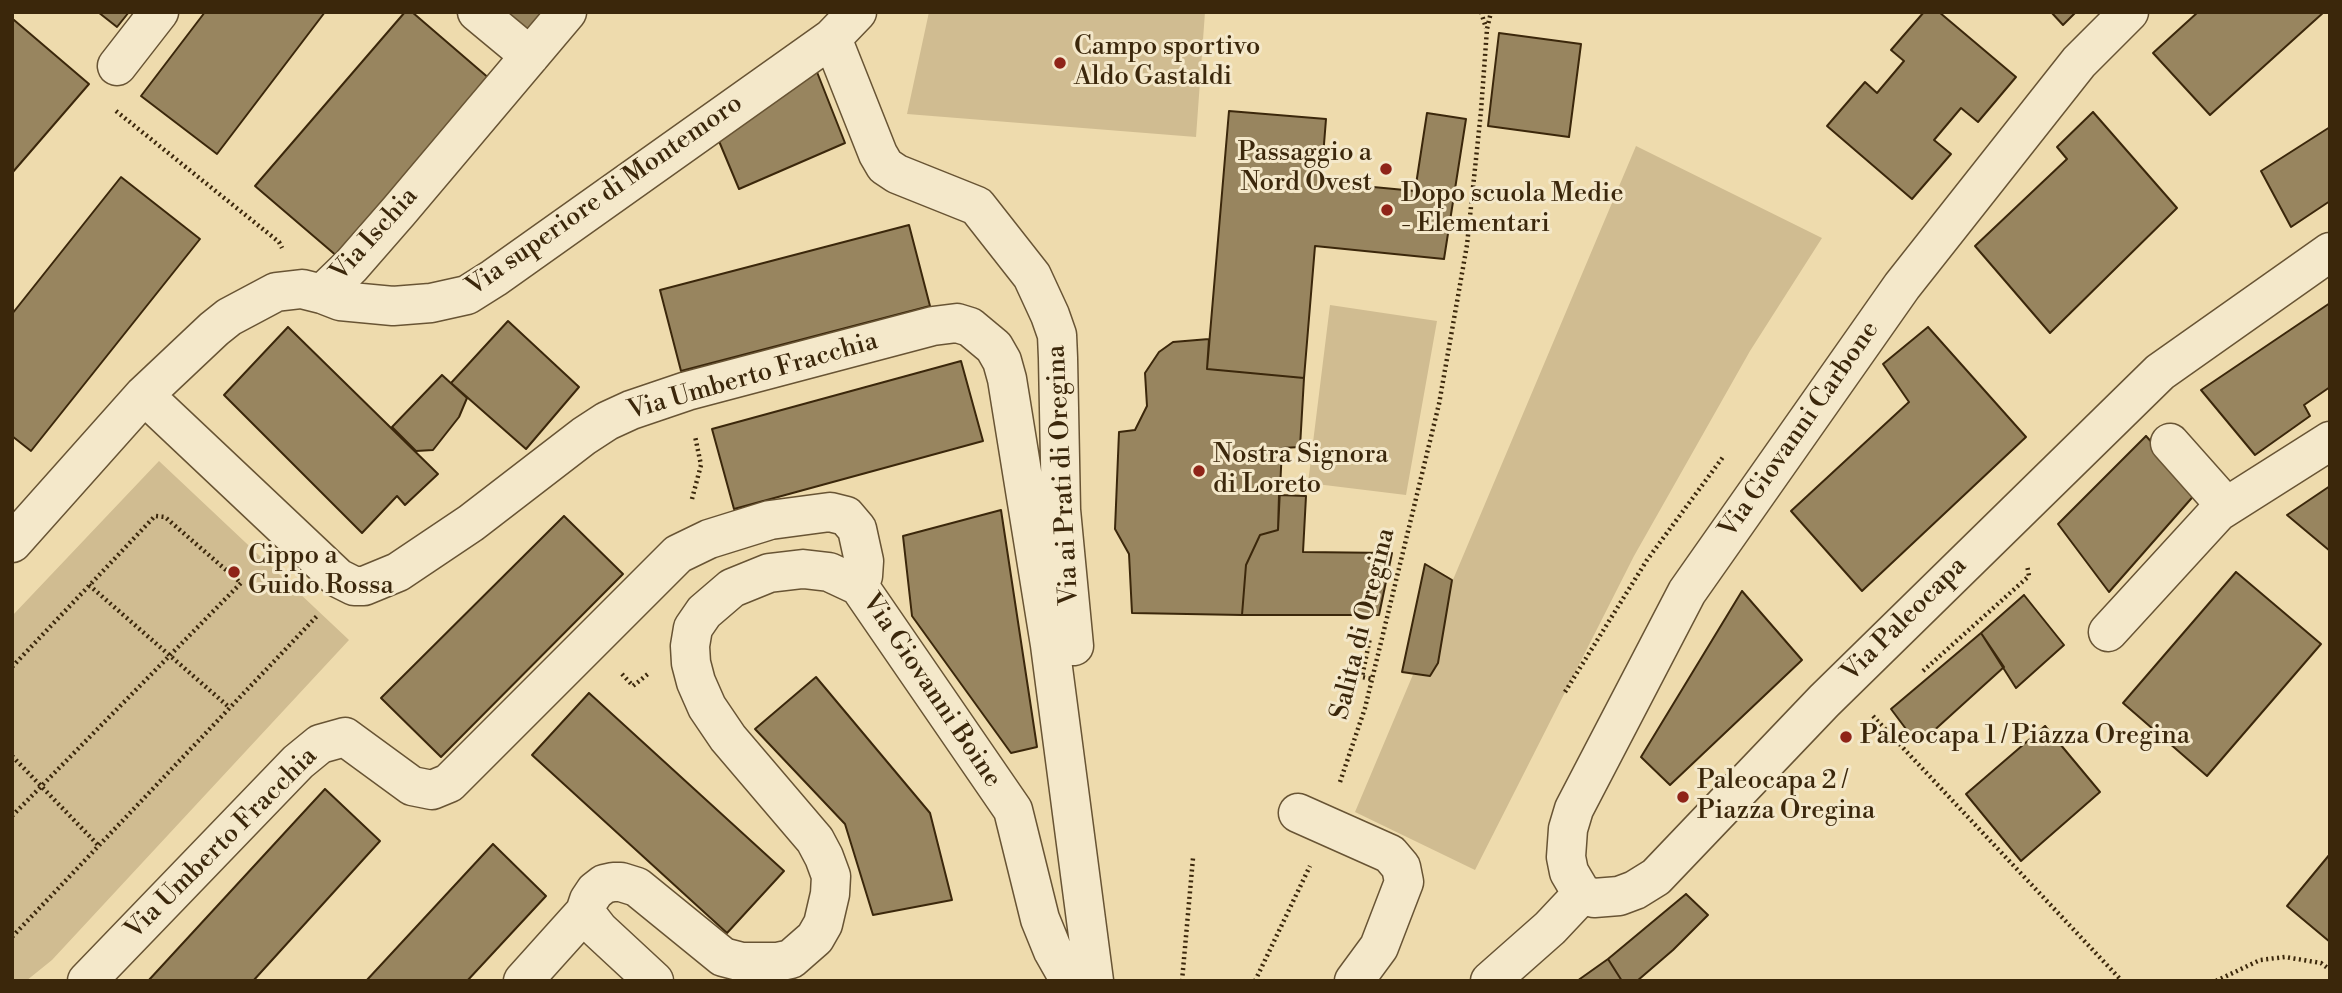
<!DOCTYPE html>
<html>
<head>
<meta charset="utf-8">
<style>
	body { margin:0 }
	#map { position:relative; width:2342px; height:993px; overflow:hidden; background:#eedbad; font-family:"Libre Bodoni",serif }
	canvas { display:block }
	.frame { position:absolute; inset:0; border:14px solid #3b270b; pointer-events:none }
</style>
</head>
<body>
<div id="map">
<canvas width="2342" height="993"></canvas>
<div class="frame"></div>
</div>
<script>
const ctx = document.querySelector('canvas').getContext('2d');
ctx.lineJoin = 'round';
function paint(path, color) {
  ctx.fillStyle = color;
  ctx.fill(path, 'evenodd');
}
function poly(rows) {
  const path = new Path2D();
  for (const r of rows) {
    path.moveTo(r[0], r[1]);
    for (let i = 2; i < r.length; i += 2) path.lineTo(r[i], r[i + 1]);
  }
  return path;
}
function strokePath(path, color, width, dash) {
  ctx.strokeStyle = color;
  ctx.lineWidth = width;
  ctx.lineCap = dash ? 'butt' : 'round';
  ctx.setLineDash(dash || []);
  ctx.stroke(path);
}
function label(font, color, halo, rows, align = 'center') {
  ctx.font = font + ' "Libre Bodoni",serif';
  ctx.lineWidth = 6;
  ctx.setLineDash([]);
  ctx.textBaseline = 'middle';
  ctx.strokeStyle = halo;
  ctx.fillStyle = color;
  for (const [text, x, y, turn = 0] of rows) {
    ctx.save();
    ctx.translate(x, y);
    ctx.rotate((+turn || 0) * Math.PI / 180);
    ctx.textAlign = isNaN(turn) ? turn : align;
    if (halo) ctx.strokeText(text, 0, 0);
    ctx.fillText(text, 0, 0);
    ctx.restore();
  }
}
paint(poly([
	[929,12,1205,12,1196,137,907,114],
	[1636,146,1822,238,1750,351,1634,556,1475,870,1355,812],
	[1330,305,1437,321,1406,495,1308,483],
	[159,461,349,640,52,960,26,981,12,981,12,616]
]), '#d0bc91');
const building = poly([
	[98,12,129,12,117,27,98,12],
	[205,12,325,12,217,154,141,96,205,12],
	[405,12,412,12,498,86,345,263,255,186,405,12],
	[501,12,558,12,534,40,501,12],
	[1924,12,1939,12,2016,77,1978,122,1961,108,1934,140,1951,154,1912,199,1827,126,1865,82,1877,93,1904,61,1891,50,1924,12],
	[2051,12,2076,12,2063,25,2051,12],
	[2198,12,2324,12,2210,115,2153,53,2198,12],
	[14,20,89,84,12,173,12,22,14,20],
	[1499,33,1581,44,1569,137,1488,126,1499,33],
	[815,67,845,143,739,189,716,134,815,67],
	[1229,111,1326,119,1321,182,1415,191,1427,113,1466,119,1444,259,1315,246,1304,378,1207,369,1229,111],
	[2093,112,2177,208,2050,333,1975,246,2067,159,2057,147,2093,112],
	[2330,127,2330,201,2291,227,2261,171,2330,127],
	[121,177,200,239,31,451,12,436,12,314,121,177],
	[909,225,930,306,681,371,660,290,909,225],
	[2330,303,2330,387,2304,405,2310,416,2255,455,2201,390,2330,303],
	[508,321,579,387,526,449,451,383,508,321],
	[288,327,438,474,405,505,397,496,362,533,224,395,288,327],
	[1928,327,2026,437,1862,591,1791,511,1909,402,1883,364,1928,327],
	[1209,339,1207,369,1304,378,1300,447,1282,448,1278,530,1260,535,1246,565,1242,615,1132,613,1129,554,1115,529,1119,432,1135,430,1147,406,1145,373,1159,352,1173,342,1209,339],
	[961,361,983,441,734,509,712,429,961,361],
	[442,375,467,398,459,417,433,450,416,451,392,427,442,375],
	[2146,436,2197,492,2109,592,2058,524,2146,436],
	[2330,486,2330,551,2287,515,2330,486],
	[1279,495,1306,496,1303,552,1392,553,1379,615,1242,615,1246,565,1260,535,1278,530,1279,495],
	[1001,510,1037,747,1011,753,912,616,903,536,1001,510],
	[564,516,623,574,441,757,381,698,564,516],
	[1425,564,1452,580,1438,663,1430,676,1402,672,1425,564],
	[2236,572,2321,644,2207,776,2123,703,2236,572],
	[1742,591,1802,660,1670,785,1641,757,1742,591],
	[2024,595,2064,645,2016,688,1981,633,2024,595],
	[1981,633,2004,667,1918,745,1891,709,1981,633],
	[816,677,930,813,952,900,873,915,845,824,755,729,816,677],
	[589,693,784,871,727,933,532,755,589,693],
	[2045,726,2100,792,2021,861,1966,794,2045,726],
	[325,789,380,841,253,981,148,981,325,789],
	[493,844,546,896,467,981,366,981,493,844],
	[2330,854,2330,942,2287,906,2330,854],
	[1686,894,1708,915,1673,950,1637,981,1622,981,1608,959,1686,894],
	[1608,959,1622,981,1577,981,1608,959]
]);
paint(building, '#98855f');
strokePath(building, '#3b270b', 2);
const minor = poly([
	[477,12,530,56],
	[857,12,832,38,878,154,885,166,897,174,977,206,1032,276,1050,315,1057,335,1058,358,1061,510,1074,646],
	[117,66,159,12],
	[322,294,340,301,393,306,431,303,467,295,494,278,832,38],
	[144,395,338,578,354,586,364,586,398,572,471,523,584,436,607,421,631,410,687,391,933,326,957,323,970,327,994,347,1002,361,1007,379,1050,645,1094,981],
	[2170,443,2226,506],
	[12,543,144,395,214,329,229,317,276,292,302,289,322,294,351,266,399,211,567,12],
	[2108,632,2218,512,2330,441],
	[1298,813,1390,854,1401,867,1404,882,1379,947,1354,981],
	[1582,894,1569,872,1566,857,1568,829,1574,809,1687,592,1902,286,2079,62,2129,12],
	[1582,894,1594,898,1619,896,1635,890,1656,877,1824,701,2160,372,2330,252],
	[585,912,599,930,654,981],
	[87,981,298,762,320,744,345,737,412,786,432,790,449,783,678,554,709,539,770,520,830,512,846,516,857,529,864,561,863,576,859,586],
	[523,981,585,912,589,900,595,891,604,884,613,882,621,882,637,887,723,957,742,962,777,962,791,959,815,938,823,924,830,894,831,876,824,857,815,840,728,738,707,707,696,682,691,663,690,646,693,628,704,612,732,588,769,573,803,569,829,572,859,586,1013,810,1040,919,1053,951,1070,981],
	[1490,981,1550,928,1582,894]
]);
strokePath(minor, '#685434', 41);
strokePath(poly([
	[1481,12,1486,28],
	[1674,13,1674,12],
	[116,111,279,242,282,248],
	[692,499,701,465,695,436],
	[89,585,230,708],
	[1356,640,1370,638,1362,677,1372,679],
	[12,667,155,516,165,517,241,583,12,816],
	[1923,671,2029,576,2027,565],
	[622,674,633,686,649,673],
	[1565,692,1647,560,1723,457],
	[1873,716,2122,981],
	[12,756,99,846],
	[1340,782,1365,708,1439,404,1467,245,1481,111,1487,29,1491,12],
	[12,937,318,615],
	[1182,981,1193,858],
	[1255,981,1310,866],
	[2216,981,2260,960,2285,957,2321,963,2330,970]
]), '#3b270b', 4.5, [2, 3.5]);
strokePath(minor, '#f4e8ca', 38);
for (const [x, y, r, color] of [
	[1060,63,7,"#8f2418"],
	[1386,169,7,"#8f2418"],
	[1387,210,7,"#8f2418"],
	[1199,471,7,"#8f2418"],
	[234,572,7,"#8f2418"],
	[1846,737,7,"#8f2418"],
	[1683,797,7,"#8f2418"]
]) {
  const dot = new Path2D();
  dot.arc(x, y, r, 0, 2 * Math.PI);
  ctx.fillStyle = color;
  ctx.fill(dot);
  strokePath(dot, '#f4e8ca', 2.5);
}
label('26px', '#3b270b', '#f4e8ca', [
	["Campo sportivo",1074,48],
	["Aldo Gastaldi",1074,78],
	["Passaggio a",1372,154,"right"],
	["Nord Ovest",1372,184,"right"],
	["Dopo scuola Medie",1401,195],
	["- Elementari",1401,225],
	["Nostra Signora",1213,456],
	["di Loreto",1213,486],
	["Cippo a",248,557],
	["Guido Rossa",248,587],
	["Paleocapa 1 / Piazza Oregina",1860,737],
	["Paleocapa 2 /",1697,782],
	["Piazza Oregina",1697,812]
], 'left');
label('26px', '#3b270b', '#f4e8ca', [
	["Via superiore di Montemoro",605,196,-35],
	["Via Ischia",375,235,-48],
	["Via Umberto Fracchia",753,377,-16],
	["Via Giovanni Carbone",1800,430,-55],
	["Via ai Prati di Oregina",1064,475,-93],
	["Via Paleocapa",1905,620,-45],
	["Salita di Oregina",1364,624,-76],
	["Via Giovanni Boine",931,691,56],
	["Via Umberto Fracchia",222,844,-45]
]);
</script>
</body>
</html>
